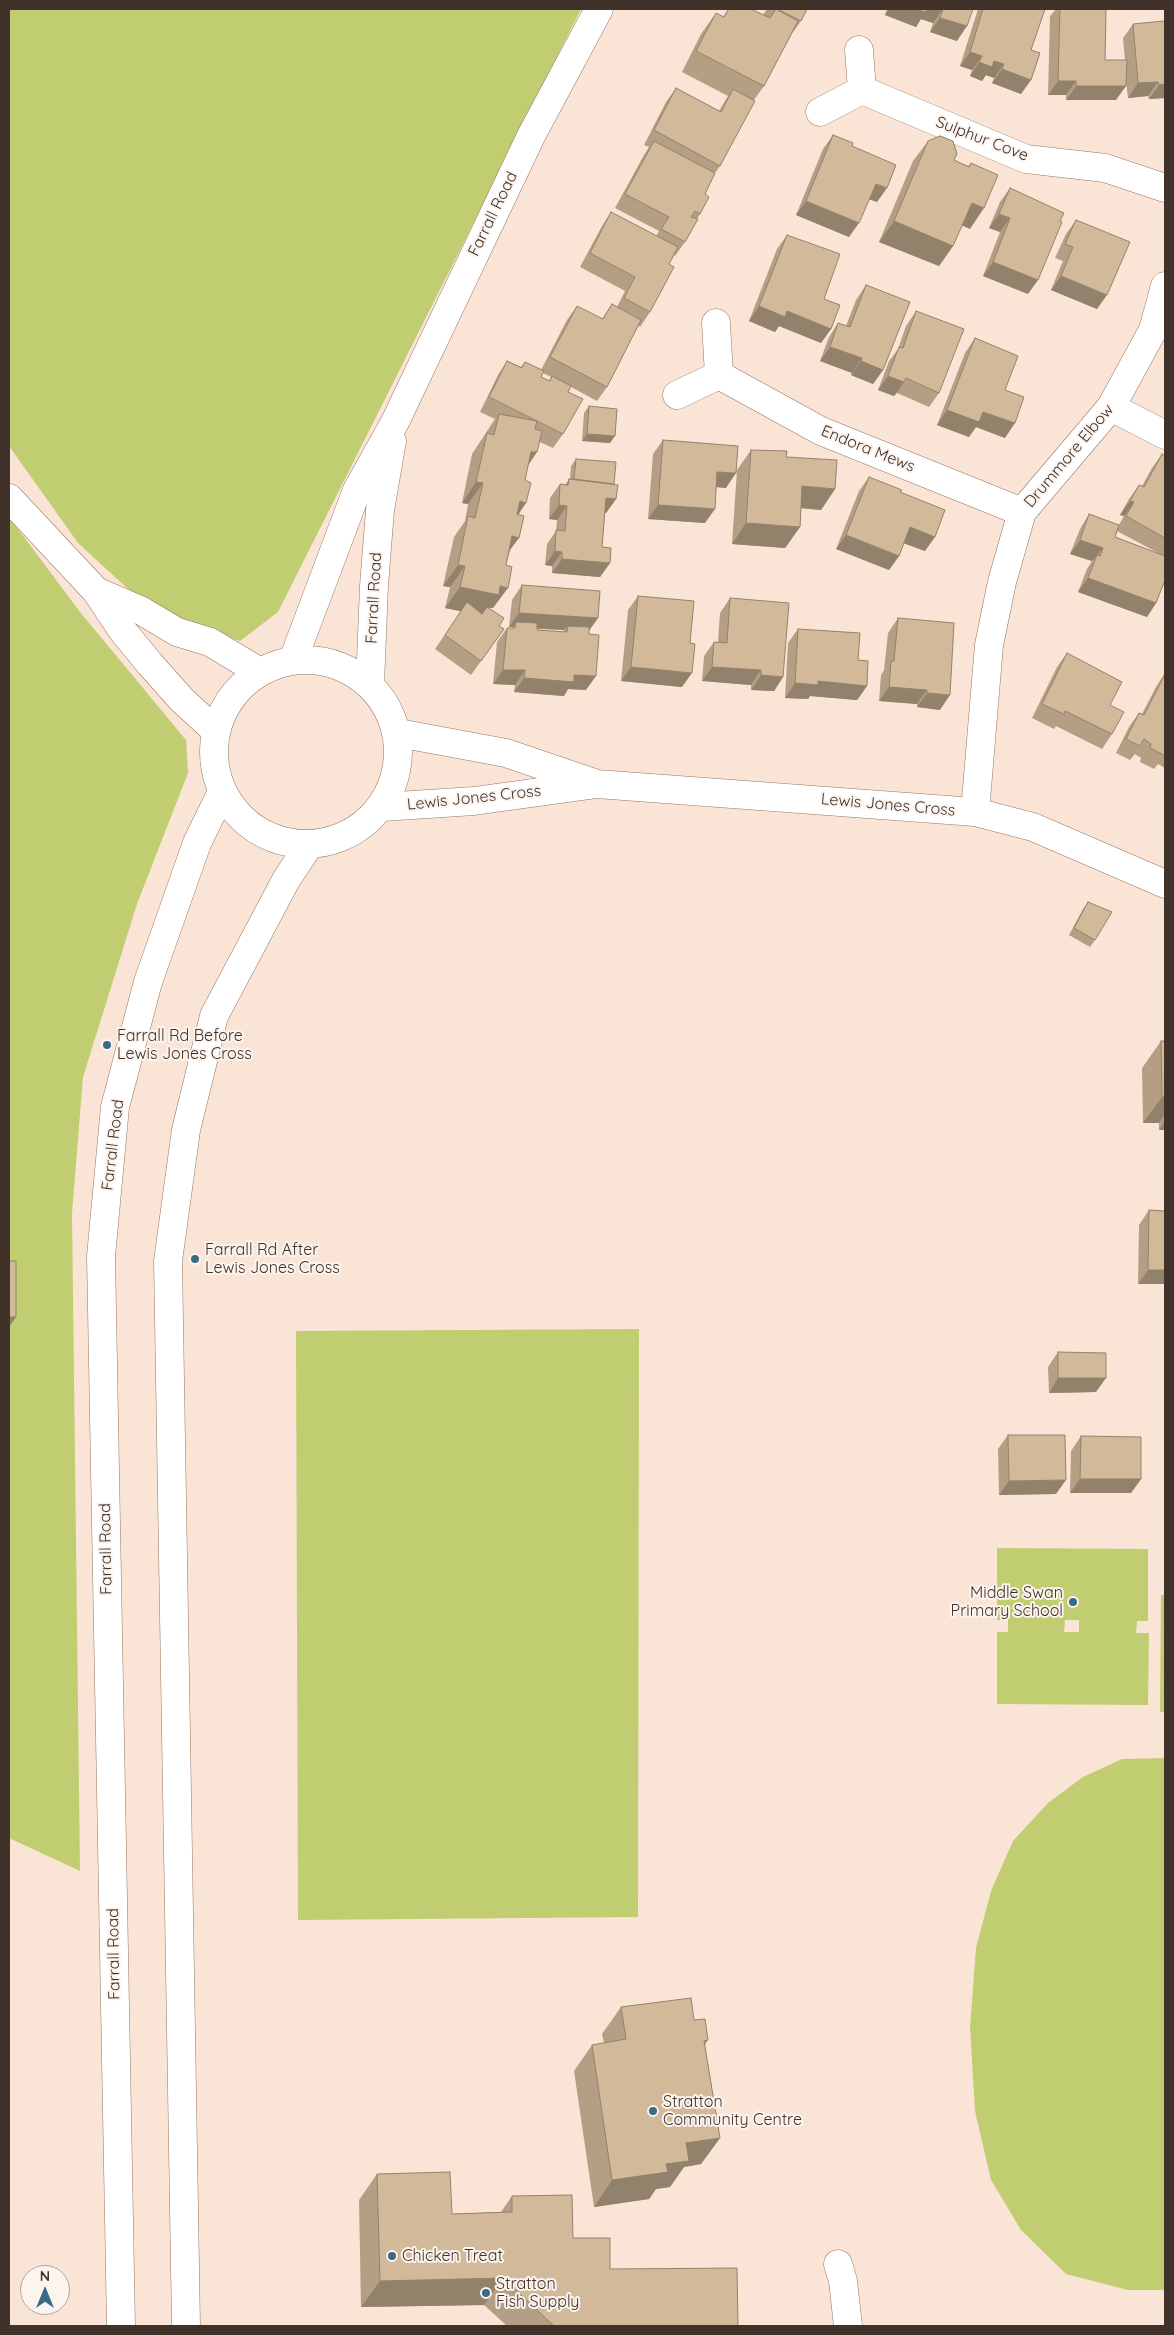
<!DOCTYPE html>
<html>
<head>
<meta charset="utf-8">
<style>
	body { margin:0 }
	#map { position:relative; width:1174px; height:2335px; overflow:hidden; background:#fae4d5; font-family:Quicksand,sans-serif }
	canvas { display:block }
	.frame { position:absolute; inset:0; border:10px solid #403229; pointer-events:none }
	.north { position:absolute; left:20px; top:2265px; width:50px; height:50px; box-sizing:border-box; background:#fcf4ef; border:1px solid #b1a6a0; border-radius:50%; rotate:0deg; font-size:14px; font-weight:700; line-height:20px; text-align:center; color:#403229 }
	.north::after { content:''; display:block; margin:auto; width:18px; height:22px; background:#376b88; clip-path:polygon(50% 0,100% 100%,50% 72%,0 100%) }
</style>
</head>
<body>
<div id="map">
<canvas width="1174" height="2335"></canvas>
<div class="frame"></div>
<div class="north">N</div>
</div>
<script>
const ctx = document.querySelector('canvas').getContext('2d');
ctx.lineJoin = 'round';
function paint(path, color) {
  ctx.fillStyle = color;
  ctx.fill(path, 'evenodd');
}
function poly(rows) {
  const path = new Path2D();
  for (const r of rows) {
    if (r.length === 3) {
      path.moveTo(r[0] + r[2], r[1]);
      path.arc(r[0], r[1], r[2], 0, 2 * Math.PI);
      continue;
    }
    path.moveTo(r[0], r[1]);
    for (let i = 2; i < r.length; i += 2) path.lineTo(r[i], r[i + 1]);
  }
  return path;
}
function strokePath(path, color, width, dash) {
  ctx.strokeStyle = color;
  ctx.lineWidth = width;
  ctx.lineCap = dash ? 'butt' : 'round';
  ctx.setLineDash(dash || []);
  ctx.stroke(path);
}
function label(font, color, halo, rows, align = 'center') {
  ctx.font = font + ' Quicksand,sans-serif';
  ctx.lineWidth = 4;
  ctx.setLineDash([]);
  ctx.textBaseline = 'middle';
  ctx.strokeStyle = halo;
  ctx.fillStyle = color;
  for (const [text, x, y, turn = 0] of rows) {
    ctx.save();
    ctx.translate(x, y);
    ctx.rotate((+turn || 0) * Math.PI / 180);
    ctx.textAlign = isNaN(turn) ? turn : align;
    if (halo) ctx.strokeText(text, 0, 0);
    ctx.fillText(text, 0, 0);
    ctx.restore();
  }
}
paint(poly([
	[9,9,581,9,278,612,240,641,204,629,138,598,78,543,9,446],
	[9,517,80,612,186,740,188,773,137,904,83,1077,72,1213,80,1871,9,1838],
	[639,1329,638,1917,298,1920,296,1331],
	[997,1548,1148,1549,1148,1621,1137,1621,1136,1633,1149,1633,1148,1705,997,1704,997,1632,1008,1632,1008,1620,997,1620],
	[1079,1620,1079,1632,1064,1632,1065,1620],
	[1161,1595,1165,1595,1165,1712,1160,1712],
	[1165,1758,1165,2290,1128,2290,1066,2274,1021,2230,991,2180,975,2111,970,2027,976,1948,991,1891,1013,1841,1048,1803,1083,1777,1122,1759]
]), '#c1cd71');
const minor = poly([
	[862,90,1026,159,1105,168,1165,188],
	[820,112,862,90,859,50],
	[719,375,821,431,1022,512],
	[677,395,719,375,716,323],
	[1111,407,1165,435],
	[975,812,989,645,1002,582,1022,512,1111,407,1153,330,1165,286],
	[838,2264,843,2281,848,2326]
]);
const tertiary = poly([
	[398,733,506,753,597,784,975,812,1033,827,1165,884],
	[382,807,474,801,590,785]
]);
const secondary = poly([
	[9,498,96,591,122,630,150,664,182,700,216,731],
	[96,591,140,610,177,632,210,642,260,672],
	[306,752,92],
	[293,660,357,490,395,422,531,136,599,9],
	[370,685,374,586,380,510,392,441],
	[121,2326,101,1256,115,1107,148,982,197,843,222,792],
	[186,2326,168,1261,186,1130,214,1016,286,880,309,845]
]);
strokePath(minor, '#967660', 29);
strokePath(tertiary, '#967660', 29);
strokePath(secondary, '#967660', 29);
strokePath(minor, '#fff', 28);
strokePath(tertiary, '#fff', 28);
strokePath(secondary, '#fff', 28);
paint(poly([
	[728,9,751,9,763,15,767,9,807,9,801,21,791,35,764,86,754,100,720,166,715,173,705,194,700,214,697,219,685,242,675,256,674,255,669,264,650,312,640,327,638,325,607,387,597,401,571,387,568,392,563,434,553,448,540,442,528,465,518,515,510,551,493,608,489,608,499,626,504,629,471,675,435,649,461,611,445,608,450,587,443,586,454,537,465,521,468,504,462,503,472,454,495,419,480,412,498,375,507,361,521,367,525,362,541,370,567,320,577,306,602,319,612,304,617,307,625,291,580,267,602,226,611,212,656,236,659,231,615,208,644,155,649,147,644,145,666,102,676,88,719,111,728,96,682,72,701,34,716,13,723,17],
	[543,373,551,377,549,381,541,377],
	[887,9,973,9,957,41,930,32,933,23,921,19,916,27,885,15],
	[978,9,1045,9,1031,50,1021,94,992,83,994,78,986,75,982,81,970,76,972,70,960,66],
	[1056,9,1106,9,1105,60,1125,60,1123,38,1133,24,1165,98,1149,99,1148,96,1128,98,1126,82,1116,100,1066,100,1066,95,1048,95,1050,16],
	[833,135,852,146,877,202,869,199,849,237,796,215,823,149],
	[928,141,954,160,968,166,971,163,970,229,962,225,953,246,939,266,879,242,913,161],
	[1010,188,1028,294,983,276,1000,232,989,228,1000,202],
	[1076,220,1097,309,1051,290,1063,261,1055,258,1066,234],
	[787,235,831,329,821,343,779,326,775,332,749,321,777,249],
	[866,285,883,370,873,384,851,375,852,373,820,361,829,337,838,323,846,326,856,300],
	[916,311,939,393,929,407,897,393,894,396,878,390,889,361,898,349,906,326],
	[975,338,1005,390,1005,438,976,427,969,437,937,425,965,353],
	[589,406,610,443,582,441,584,413],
	[663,440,726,488,716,487,705,523,648,519,653,454],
	[751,450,786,457,835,489,821,510,801,508,800,527,785,548,732,544,737,470],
	[1162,454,1165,456,1165,580,1156,603,1147,617,1078,592,1087,569,1092,561,1070,554,1080,529,1089,514,1119,525,1124,516,1120,515,1129,499,1139,485,1142,486,1152,468],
	[1117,531,1160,554,1115,537],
	[576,459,614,484,616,499,606,513,605,513,602,547,610,563,600,577,552,573,552,566,545,565,547,544,556,531,557,520,549,519,550,498,560,484,565,485,569,479,570,479,571,466],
	[869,477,900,492,925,551,904,543,899,556,889,570,836,549,859,491],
	[522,585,598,618,589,630,586,690,568,689,564,696,514,692,515,685,493,684,497,642,507,628,512,628,513,627,509,627,512,600],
	[537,629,564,630,563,632,537,630],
	[638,596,682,687,621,681,628,610],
	[730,598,783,677,774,691,751,690,751,685,702,681,704,656,714,642,718,642,720,613],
	[898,618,940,710,917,707,917,704,879,701,881,675,884,670,888,633],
	[798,629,858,660,867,686,857,700,810,696,808,699,785,698,788,643],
	[1067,653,1110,705,1112,734,1102,749,1056,726,1054,729,1032,718,1057,667],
	[1165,673,1165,768,1158,764,1154,769,1140,762,1141,758,1135,754,1130,760,1116,753,1129,727,1139,713,1142,714,1156,687],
	[1088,902,1095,940,1090,947,1069,935,1083,909],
	[1161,1041,1165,1041,1165,1130,1159,1130,1159,1123,1143,1123,1142,1068],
	[1149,1210,1165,1211,1165,1284,1138,1284,1139,1225],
	[1058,1352,1096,1392,1049,1393,1048,1367],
	[1008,1435,1056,1494,999,1495,998,1449],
	[1081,1436,1141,1479,1131,1493,1070,1493,1071,1451],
	[621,2007,694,2020,708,2040,705,2045,720,2138,701,2164,684,2167,670,2187,656,2189,649,2199,594,2207,574,2071,592,2045,604,2043,602,2034],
	[377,2174,452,2214,501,2212,512,2196,573,2238,610,2269,738,2326,507,2326,484,2305,361,2307,359,2200]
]), '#b59f84');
paint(poly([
	[889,9,943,9,933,23,921,19,916,27,885,15],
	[940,18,967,26,957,41,930,32],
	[970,52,982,56,972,70,960,66],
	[994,61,1004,64,994,78,986,75,982,81,970,76,979,62],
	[1002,69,1031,80,1021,94,992,83],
	[1058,81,1076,81,1066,95,1048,95],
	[1158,82,1148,96,1128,98,1138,83],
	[1165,84,1165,98,1149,99,1159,85],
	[1076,86,1126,86,1116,100,1066,100],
	[876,184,887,188,877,202,866,198],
	[806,201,859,223,849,237,796,215],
	[972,203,984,208,970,229,957,223],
	[999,214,1010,218,1000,232,989,228],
	[894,221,953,246,939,266,879,242],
	[993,262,1038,280,1028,294,983,276],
	[1061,276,1107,295,1097,309,1051,290],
	[759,306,787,311,831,329,821,343,779,326,775,332,749,321],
	[830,347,862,358,852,373,820,361],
	[861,361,883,370,873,384,851,375],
	[888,376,904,382,894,396,878,390],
	[947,410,983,412,1015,423,1005,438,976,427,969,437,937,425],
	[587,434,615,436,610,443,582,441],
	[531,452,537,452,523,473],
	[717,472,736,473,726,488,707,486],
	[476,482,483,483,468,504,462,503],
	[802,486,835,489,821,510,788,507],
	[606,498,616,499,606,513,596,512],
	[520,501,526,503,512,524],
	[1130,501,1134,502,1124,516,1120,515],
	[559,505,567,506,557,520,549,519],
	[658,505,715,509,705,523,648,519],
	[746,523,800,527,785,548,732,544],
	[910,527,935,537,925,551,900,542],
	[846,535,899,556,889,570,836,549],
	[512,536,519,538,504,558],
	[1080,540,1103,548,1095,558,1097,555,1092,561,1070,554],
	[555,551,562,552,552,566,545,565],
	[562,559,610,563,600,577,552,573],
	[458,565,465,566,450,587,443,586],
	[1088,578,1156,603,1147,617,1078,592],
	[500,586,508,588,493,608,490,608,484,616,445,608,460,587],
	[519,613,598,618,588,632,568,626,564,630,515,627,516,622,513,627,509,627],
	[631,667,692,673,682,687,621,681],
	[712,667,761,670,751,685,702,681],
	[503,670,525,670,515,685,493,684],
	[574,675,596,676,586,690,568,689,564,696,514,692,524,678],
	[761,675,783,677,774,691,751,690],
	[818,681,867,686,857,700,810,696,808,699,785,698,795,683],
	[889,687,927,690,917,704,879,701],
	[927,693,950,695,940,710,917,707],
	[1162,1097,1165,1097,1165,1114,1159,1123,1143,1123],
	[1165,1121,1165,1130,1159,1130],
	[1148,1270,1165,1270,1165,1284,1138,1284],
	[9,1317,16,1317,9,1327],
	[1058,1378,1106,1378,1096,1392,1049,1393],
	[1080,1479,1141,1479,1131,1493,1070,1493],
	[1066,1480,1056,1494,999,1495,1009,1481],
	[720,2138,701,2164,684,2167,670,2187,656,2189,649,2199,594,2207,612,2180,666,2164,686,2143],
	[503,2278,484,2305,361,2307,380,2281]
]), '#93826b');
const building = poly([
	[729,9,751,9,770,18,776,9,798,21,764,86,696,51,716,13,724,17,729,9],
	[777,9,807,9,801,21,777,9],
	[916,9,927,9,926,12,916,9],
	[942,9,973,9,967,26,940,18,943,9,942,9],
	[983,9,1045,9,1031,50,1040,53,1031,80,1002,69,1004,64,994,61,992,67,979,62,982,56,970,52,983,9],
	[1060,9,1106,9,1105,60,1127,60,1126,86,1076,86,1076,81,1058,81,1060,9],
	[1165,21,1165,84,1159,85,1158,82,1138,83,1133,24,1165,21],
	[676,88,721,112,733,89,755,101,720,166,654,130,676,88],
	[833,135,853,143,852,146,896,165,887,188,876,184,859,223,806,201,833,135],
	[940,136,953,141,957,154,954,160,969,167,971,163,998,175,984,208,972,203,953,246,894,221,928,141,940,136],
	[654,141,715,173,705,194,709,197,700,214,695,211,691,217,698,219,685,242,661,229,669,217,625,194,654,141],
	[1010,188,1064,213,1060,221,1062,222,1038,280,993,262,1010,218,999,214,1010,188],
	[611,212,678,247,669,264,674,267,650,312,624,298,635,277,590,253,611,212],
	[1076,220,1130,242,1107,295,1061,276,1073,247,1065,244,1076,220],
	[787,235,840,254,824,299,840,305,831,329,787,311,785,317,759,306,787,235],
	[866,285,910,302,883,370,861,361,862,358,830,347,838,323,850,327,866,285],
	[612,304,641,320,607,387,550,357,577,306,603,319,612,304],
	[916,311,964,329,939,393,906,378,904,382,888,376,899,347,903,348,916,311],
	[975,338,1018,356,1005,390,1024,397,1015,423,983,412,979,422,947,410,975,338],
	[507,361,522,368,525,362,544,371,541,377,550,381,552,376,571,386,568,392,583,399,563,434,489,397,507,361],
	[589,406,617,409,615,436,587,434,589,406],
	[499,414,537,421,535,429,542,431,537,452,531,452,525,480,531,483,526,503,520,501,517,514,524,516,519,538,512,536,506,565,512,567,508,588,500,586,499,595,460,587,465,566,458,565,468,516,475,518,483,483,476,482,487,433,494,435,499,414],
	[663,440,738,446,736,473,717,472,715,509,658,505,663,440],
	[751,450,787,451,786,457,837,460,835,489,802,486,800,527,746,523,751,450],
	[1162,454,1165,456,1165,538,1126,516,1134,502,1130,501,1139,485,1144,487,1162,454],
	[576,459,616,462,614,484,574,479,576,459],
	[869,477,902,490,900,492,945,510,935,537,910,527,899,556,846,535,869,477],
	[569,479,618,485,616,499,606,498,602,547,611,548,610,563,562,559,562,552,555,551,556,530,565,531,567,506,559,505,560,484,568,485,569,479],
	[1089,514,1119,525,1115,537,1165,556,1165,580,1156,603,1088,578,1097,555,1100,556,1103,548,1080,540,1089,514],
	[522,585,600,591,598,618,519,613,522,585],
	[638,596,694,601,690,643,695,644,692,673,631,667,638,596],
	[730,598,789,603,783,677,761,675,761,670,712,667,714,642,727,643,730,598],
	[467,602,482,614,487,607,504,618,499,626,504,629,481,661,445,635,467,602],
	[898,618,954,623,950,695,927,693,927,690,889,687,891,661,894,661,898,618],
	[516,622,537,623,537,630,567,632,568,626,589,627,589,634,599,635,596,676,574,675,574,682,524,678,525,670,503,670,507,628,515,628,516,622],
	[798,629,860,633,858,660,868,661,867,686,818,681,818,685,795,683,798,629],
	[1067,653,1122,682,1110,705,1124,712,1112,734,1065,711,1064,714,1042,704,1067,653],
	[1165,674,1165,753,1164,755,1150,748,1151,744,1144,739,1140,746,1126,739,1139,713,1144,715,1165,674],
	[1088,902,1112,912,1095,940,1074,928,1088,902],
	[1161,1041,1165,1041,1165,1097,1162,1097,1161,1041],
	[1149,1210,1165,1211,1165,1270,1148,1270,1149,1210],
	[9,1261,16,1261,16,1317,9,1317,9,1261],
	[1058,1352,1106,1353,1106,1378,1058,1378,1058,1352],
	[1008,1435,1065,1435,1066,1480,1009,1481,1008,1435],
	[1081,1436,1141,1437,1141,1479,1080,1479,1081,1436],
	[691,1998,694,2020,705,2019,708,2040,704,2041,720,2138,686,2143,689,2161,666,2164,668,2172,612,2180,592,2045,626,2039,621,2007,691,1998],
	[450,2172,452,2214,512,2212,512,2196,572,2195,573,2238,610,2238,610,2269,737,2268,738,2326,554,2326,503,2278,380,2281,377,2174,450,2172]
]);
paint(building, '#d2b999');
strokePath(building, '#93826b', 1);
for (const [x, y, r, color] of [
	[107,1045,5,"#376b88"],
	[195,1259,5,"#376b88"],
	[1073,1602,5,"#376b88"],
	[653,2111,5,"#376b88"],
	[392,2256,5,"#376b88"],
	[486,2293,5,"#376b88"]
]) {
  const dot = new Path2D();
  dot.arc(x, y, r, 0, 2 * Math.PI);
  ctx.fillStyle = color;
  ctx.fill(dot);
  strokePath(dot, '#fcf4ef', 2);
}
label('16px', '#403229', '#fcf4ef', [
	["Sulphur Cove",982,139,21],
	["Farrall Road",493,214,-64],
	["Endora Mews",868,449,22],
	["Drummore Elbow",1069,456,-50],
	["Farrall Road",374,598,-87],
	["Lewis Jones Cross",474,798,-6],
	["Lewis Jones Cross",888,805,5],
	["Farrall Road",113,1145,-83],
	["Farrall Road",106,1549,-91],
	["Farrall Road",114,1954,-91]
]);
label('16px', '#403229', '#fcf4ef', [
	["Farrall Rd Before",117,1036],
	["Lewis Jones Cross",117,1054],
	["Farrall Rd After",205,1250],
	["Lewis Jones Cross",205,1268],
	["Middle Swan",1063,1593,"right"],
	["Primary School",1063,1611,"right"],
	["Stratton",663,2102],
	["Community Centre",663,2120],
	["Chicken Treat",402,2256],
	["Stratton",496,2284],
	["Fish Supply",496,2302]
], 'left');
</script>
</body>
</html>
